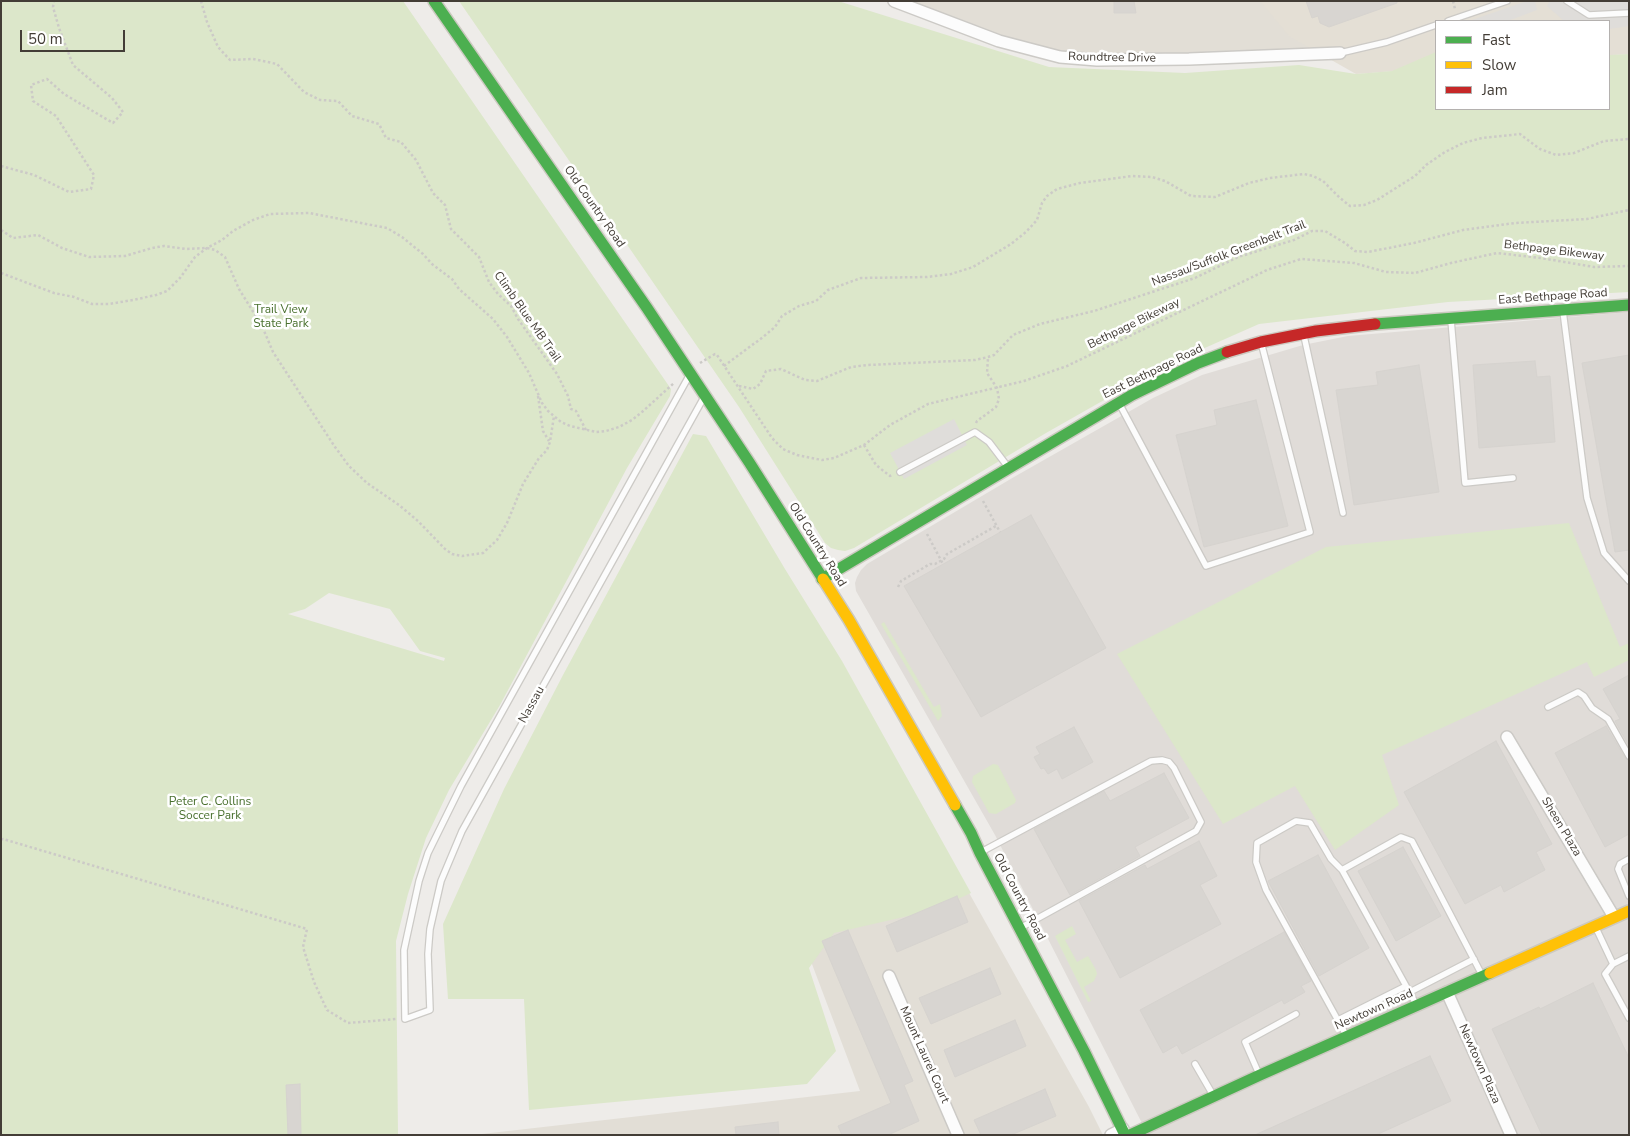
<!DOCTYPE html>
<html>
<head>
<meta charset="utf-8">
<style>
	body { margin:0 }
	#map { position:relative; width:1630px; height:1136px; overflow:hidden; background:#eeece9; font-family:"Nunito Sans",sans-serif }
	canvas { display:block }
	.frame { position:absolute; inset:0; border:2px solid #433d36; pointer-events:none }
	.legend { position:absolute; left:1435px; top:20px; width:175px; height:90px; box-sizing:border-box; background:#fff; border:1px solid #b4b1af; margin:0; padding:6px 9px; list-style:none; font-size:15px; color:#433d36 }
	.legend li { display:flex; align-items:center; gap:10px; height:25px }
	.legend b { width:25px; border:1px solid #b4b1af }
	.scale { position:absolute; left:20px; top:30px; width:105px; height:22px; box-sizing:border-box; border:2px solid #433d36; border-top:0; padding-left:6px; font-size:15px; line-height:18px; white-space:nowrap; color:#433d36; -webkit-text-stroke:4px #fff; paint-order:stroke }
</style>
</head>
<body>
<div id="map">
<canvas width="1630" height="1136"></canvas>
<div class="frame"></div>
<ul class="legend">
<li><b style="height:6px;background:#4caf50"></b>Fast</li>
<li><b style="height:6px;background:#ffc107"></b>Slow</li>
<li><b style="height:6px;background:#c62828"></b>Jam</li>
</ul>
<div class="scale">50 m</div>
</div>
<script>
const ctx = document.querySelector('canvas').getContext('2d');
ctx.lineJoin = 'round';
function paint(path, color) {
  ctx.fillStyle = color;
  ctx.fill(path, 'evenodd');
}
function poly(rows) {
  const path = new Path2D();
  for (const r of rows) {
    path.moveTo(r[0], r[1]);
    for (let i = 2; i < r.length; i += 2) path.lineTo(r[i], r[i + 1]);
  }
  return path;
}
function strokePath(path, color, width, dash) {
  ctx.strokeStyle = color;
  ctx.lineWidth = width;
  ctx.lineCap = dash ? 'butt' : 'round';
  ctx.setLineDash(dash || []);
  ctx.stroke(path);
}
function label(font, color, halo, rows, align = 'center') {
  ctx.font = font + ' "Nunito Sans",sans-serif';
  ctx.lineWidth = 5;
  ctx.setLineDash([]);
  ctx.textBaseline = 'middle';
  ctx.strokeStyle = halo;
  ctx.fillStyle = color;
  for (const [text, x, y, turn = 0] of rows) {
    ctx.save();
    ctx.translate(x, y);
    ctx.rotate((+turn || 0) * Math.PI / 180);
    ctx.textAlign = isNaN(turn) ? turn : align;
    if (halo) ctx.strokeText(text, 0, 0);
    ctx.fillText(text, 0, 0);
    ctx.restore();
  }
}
paint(poly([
	[894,1,1629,1,1629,54,1609,55,1609,21,1436,21,1340,53,1060,57],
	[959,875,1089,1107,1103,1135,473,1135,860,1091,801,935]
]), '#e2ded6');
paint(poly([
	[1629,312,1629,1135,1148,1135,995,835,856,591,855,583,857,577,861,570,867,564,1014,477,1153,398,1202,375,1303,345,1348,336]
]), '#e0dcd8');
paint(poly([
	[1260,1,1629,1,1629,54,1609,55,1609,21,1436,21,1436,68,1356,74,1289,36]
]), '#e4dfd5');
paint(poly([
	[1,1,403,1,671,389,670,396,627,468,500,705,449,790,426,838,408,894,396,941,398,1135,1,1135],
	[329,593,390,609,420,651,445,658,444,661,288,614,305,609],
	[459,1,838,1,1049,67,1185,73,1299,65,1356,74,1392,71,1436,52,1436,109,1609,109,1609,55,1629,54,1629,292,1448,302,1259,324,1164,366,1046,433,854,548,845,551,838,550,831,548,825,543,739,407],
	[693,434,706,436,785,569,842,661,971,893,934,910,834,933,809,968,836,1051,807,1084,529,1110,524,999,448,999,443,924,504,789,563,675],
	[1569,523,1620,647,1629,643,1629,660,1594,677,1587,662,1382,755,1399,805,1335,850,1295,786,1223,824,1117,654,1326,547],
	[884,622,934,707,940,704,942,716,938,721,881,624],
	[993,764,998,765,1016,800,1015,803,996,814,989,813,972,782,973,776],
	[1072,926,1076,934,1065,940,1077,962,1088,956,1096,970,1097,974,1094,981,1084,987,1091,1001,1088,1002,1055,936]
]), '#dce7ca');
paint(poly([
	[1527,1,1535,1,1537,10,1508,21,1469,21],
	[1550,1,1629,1,1629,26,1609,29,1609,21,1564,21,1547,6],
	[954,419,967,445,904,479,890,453]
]), '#dfddda');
const building = poly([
	[1114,1,1134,1,1136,13,1114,13,1114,1],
	[1306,1,1397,1,1397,3,1329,27,1320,23,1318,16,1312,18,1306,1],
	[1629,355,1629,550,1615,552,1582,363,1629,355],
	[1535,361,1537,377,1550,376,1555,442,1479,448,1473,365,1535,361],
	[1419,365,1439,492,1354,505,1336,390,1378,385,1376,372,1419,365],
	[1256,400,1288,526,1204,547,1176,435,1217,425,1214,410,1256,400],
	[1031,515,1106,648,981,717,904,586,1031,515],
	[1629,675,1629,746,1615,721,1620,719,1603,689,1629,675],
	[1606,726,1625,758,1629,761,1629,834,1605,847,1555,753,1606,726],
	[1074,727,1093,762,1062,779,1057,769,1048,774,1044,768,1041,769,1034,757,1040,754,1036,747,1074,727],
	[1496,741,1552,844,1536,852,1545,870,1504,892,1501,885,1465,904,1404,792,1496,741],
	[1164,773,1189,818,1135,847,1140,856,1070,895,1034,829,1104,791,1110,801,1164,773],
	[1199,841,1217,876,1200,885,1221,924,1120,978,1079,901,1145,865,1147,869,1199,841],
	[1403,847,1441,916,1396,941,1358,871,1403,847],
	[1318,855,1369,948,1319,976,1268,881,1318,855],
	[957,896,968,922,897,952,886,926,957,896],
	[848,930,913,1081,904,1085,919,1121,888,1135,842,1135,838,1126,891,1103,822,941,848,930],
	[1284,932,1311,981,1301,986,1305,992,1284,1004,1282,1000,1182,1054,1177,1045,1163,1053,1140,1010,1284,932],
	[990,968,1001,994,931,1024,919,998,990,968],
	[1593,983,1629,1058,1629,1135,1542,1135,1492,1029,1539,1007,1540,1009,1593,983],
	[1015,1020,1026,1046,955,1077,944,1050,1015,1020],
	[1430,1056,1451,1101,1376,1135,1255,1135,1430,1056],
	[300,1084,301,1135,288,1135,286,1085,300,1084],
	[1045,1089,1056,1116,1011,1135,981,1135,974,1120,1045,1089],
	[778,1122,779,1135,736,1135,735,1127,778,1122]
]);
paint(building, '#d8d5d1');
strokePath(building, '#d6d3cf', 1);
const lane = poly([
	[1567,1,1589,15,1629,13],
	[1448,21,1507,1],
	[1340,53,1387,42,1436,25],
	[1563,311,1587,498,1604,553,1629,581],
	[1451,320,1465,483,1513,478],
	[1304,336,1343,513],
	[689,376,461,786,428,853,419,881,404,950,405,1019,430,1010,428,954,430,929,441,881,462,831,703,399],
	[1120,405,1206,566,1310,532,1261,342],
	[900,472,975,432,989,442,1008,467],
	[1548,707,1578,692,1584,696,1592,708,1608,719,1629,756],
	[983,851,1151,761,1162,760,1169,762,1174,768,1201,822,1196,831,1022,927],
	[1629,859,1620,864,1618,869,1629,896],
	[1342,870,1401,837,1412,841,1482,975],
	[1596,928,1613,964,1605,974,1629,1018],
	[1613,964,1629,956],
	[1410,992,1474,959],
	[1338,1020,1406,986],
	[1346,1035,1266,890,1256,862,1257,843,1296,821,1310,823,1331,859,1342,870,1416,1004],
	[1195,1064,1213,1095],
	[1259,1074,1245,1042,1296,1014]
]);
const street = poly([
	[894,1,999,41,1060,57,1097,60,1189,59,1340,53],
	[1507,737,1614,917],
	[889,976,958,1135],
	[1447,992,1511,1135],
	[1111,1135,1123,1129]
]);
const fast = poly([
	[434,1,647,308,749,462,823,579],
	[1375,324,1629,305],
	[822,579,1132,395,1198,363,1227,352],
	[955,805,971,833,980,853,1084,1051,1125,1135],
	[1130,1135,1260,1075,1490,973]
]);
const slow = poly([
	[823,579,849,620,955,805],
	[1490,973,1629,911]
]);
const jam = poly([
	[1227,352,1261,342,1316,331,1375,324]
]);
strokePath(lane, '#cccac6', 8);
strokePath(street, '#cccac6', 14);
strokePath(fast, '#ccc9c0', 14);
strokePath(slow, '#ccc9c0', 14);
strokePath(jam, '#ccc9c0', 14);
strokePath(poly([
	[201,1,207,22,218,47,230,60,253,59,277,64,304,92,320,100,338,101,352,116,379,124,386,138,401,142,416,160,433,193,445,205,451,229,479,257,489,282,498,294,511,306,518,319,557,374,568,396,571,409,576,411,586,430],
	[1453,1,1455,9],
	[1,166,34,175,69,192,91,189,94,175,56,116,33,101,31,85,47,79,64,94,113,123,123,112,112,98,73,65,59,28,53,7,54,1],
	[1,230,13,238,38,235,62,248,89,257,125,256,152,248,164,246,186,249,207,248,215,250,225,257,239,289,262,326,273,352,335,447,349,466,367,483,399,505,418,521,445,549,452,554,462,556,483,553,497,540,507,523,523,484,539,458,547,450,550,442,554,416],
	[1,273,54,293,74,297,92,304,109,304,133,300,156,295,167,291,180,278,195,257,207,248,222,240,233,231,253,220,270,214,309,213,387,228,402,237,423,254,432,264,452,279,459,289,493,319,507,337,529,373,542,403,548,411,561,422,570,426,596,432,606,431,619,427,632,420,642,412,674,383],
	[700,363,715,354,717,355,772,438,783,449,797,455,822,460,834,458,864,445,890,425,928,404,1024,381,1067,366,1267,270,1301,259,1354,263,1386,272,1415,273,1451,263,1497,253,1541,258,1594,267,1629,266],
	[724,366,763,337,775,327,782,316,799,306,816,301,828,290,861,278,927,277,951,274,973,267,1011,244,1026,232,1037,220,1042,203,1047,196,1057,189,1080,183,1132,176,1152,177,1165,181,1191,196,1215,197,1249,183,1270,178,1304,174,1313,176,1323,181,1340,198,1350,206,1364,205,1377,200,1415,176,1426,165,1445,152,1463,143,1482,138,1520,134,1540,149,1556,155,1574,153,1604,141,1629,139],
	[739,386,753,389,760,384,766,371,781,369,805,380,817,381,851,367,868,365,975,360,988,357,994,355,1013,335,1040,324,1094,311,1195,278,1238,257,1294,240,1312,231,1325,231,1345,243,1355,251,1368,252,1414,243,1463,230,1515,223,1587,219,1629,210],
	[538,396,543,431,549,441],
	[976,423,977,421,996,407,999,399,997,388,987,373,988,358],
	[864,445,876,465,890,476,892,475],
	[983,501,1000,532],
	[927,534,943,564],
	[898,587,901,581,930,564,935,564,944,559,947,554,996,526],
	[1,840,3,839,307,929,303,947,314,982,327,1010,348,1023,396,1019]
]), '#cccac7', 2.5, [2.5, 2.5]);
strokePath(lane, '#fcfcfc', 5.5);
strokePath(street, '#fcfcfc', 11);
strokePath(fast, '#4caf50', 11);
strokePath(slow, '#ffc107', 11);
strokePath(jam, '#c62828', 11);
label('12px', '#433d36', '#fff', [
	["Roundtree Drive",1112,58,1],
	["Old Country Road",594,207,55],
	["Bethpage Bikeway",1554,251,7],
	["Nassau/Suffolk Greenbelt Trail",1229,254,-21],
	["East Bethpage Road",1553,297,-4],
	["Climb Blue MB Trail",527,317,55],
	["Bethpage Bikeway",1134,324,-26],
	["East Bethpage Road",1153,372,-26],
	["Old Country Road",817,545,58],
	["Nassau",532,705,-61],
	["Sheen Plaza",1561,827,59],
	["Old Country Road",1019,897,62],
	["Newtown Road",1374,1010,-24],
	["Mount Laurel Court",924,1055,66],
	["Newtown Plaza",1479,1064,66]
]);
label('12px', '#49702e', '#fff', [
	["Trail View",281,310],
	["State Park",281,324],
	["Peter C. Collins",210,802],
	["Soccer Park",210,816]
]);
</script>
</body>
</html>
